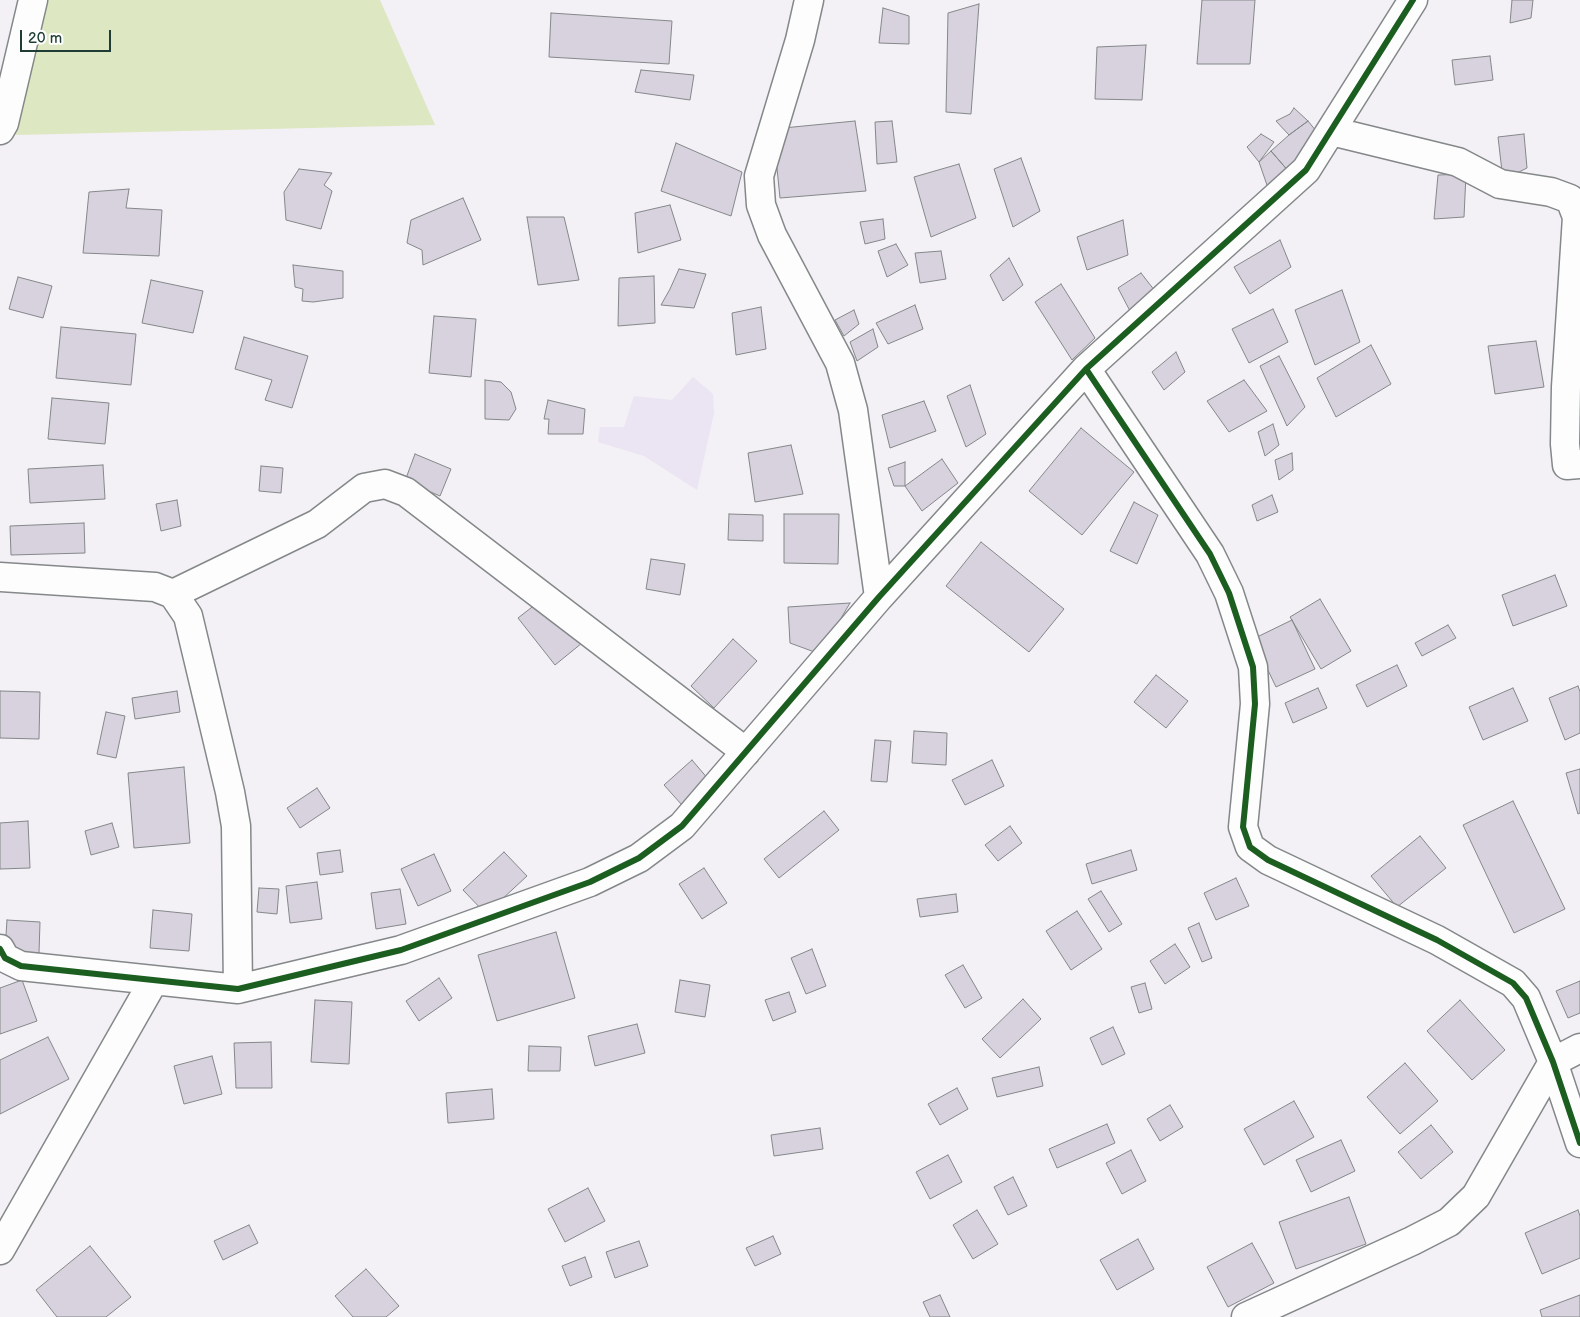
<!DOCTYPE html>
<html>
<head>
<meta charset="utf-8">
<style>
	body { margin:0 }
	#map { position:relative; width:1580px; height:1317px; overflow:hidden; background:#f3f0f6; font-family:"Balsamiq Sans",sans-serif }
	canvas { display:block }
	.scale { position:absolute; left:20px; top:30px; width:91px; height:22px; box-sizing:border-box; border:2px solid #1f3d34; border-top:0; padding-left:6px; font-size:15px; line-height:18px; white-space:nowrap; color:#1f3d34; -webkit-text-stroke:4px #fff; paint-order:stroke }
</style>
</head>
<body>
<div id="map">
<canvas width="1580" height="1317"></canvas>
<div class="scale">20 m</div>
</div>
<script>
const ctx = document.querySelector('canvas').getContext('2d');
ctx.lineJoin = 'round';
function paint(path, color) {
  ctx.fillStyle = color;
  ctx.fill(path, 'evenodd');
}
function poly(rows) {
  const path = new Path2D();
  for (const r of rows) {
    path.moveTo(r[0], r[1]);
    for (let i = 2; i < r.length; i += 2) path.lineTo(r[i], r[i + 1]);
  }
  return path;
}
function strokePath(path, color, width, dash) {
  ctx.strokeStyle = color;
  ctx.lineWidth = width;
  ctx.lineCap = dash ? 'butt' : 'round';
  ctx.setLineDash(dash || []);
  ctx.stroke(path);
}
paint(poly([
	[693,377,713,394,714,413,697,490,644,456,598,442,600,427,624,427,634,396,672,400]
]), '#ebe4f2');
paint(poly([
	[38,0,380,0,435,125,16,135]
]), '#dde7c1');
const building = poly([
	[1202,0,1255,0,1250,64,1197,64,1202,0],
	[1512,0,1533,0,1531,18,1510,23,1512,0],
	[979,4,971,114,946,112,948,13,979,4],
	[883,8,909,16,909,44,879,43,883,8],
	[551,13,672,21,669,64,549,57,551,13],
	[1146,45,1142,100,1095,99,1097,47,1146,45],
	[1490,56,1493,80,1455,85,1452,60,1490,56],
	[641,70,694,75,690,100,635,92,641,70],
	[1294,108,1308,121,1289,135,1276,121,1290,114,1294,108],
	[855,121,866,191,780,198,773,129,855,121],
	[892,121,897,162,877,164,875,122,892,121],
	[1308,121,1325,142,1290,173,1271,151,1289,135,1308,121],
	[1261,134,1274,142,1259,162,1247,147,1261,134],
	[1524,134,1527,168,1503,180,1498,137,1524,134],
	[676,143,742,172,731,216,661,191,676,143],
	[1271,151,1290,173,1268,188,1259,162,1271,151],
	[1021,158,1040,211,1013,227,994,169,1021,158],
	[959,164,976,218,931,237,914,177,959,164],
	[299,169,332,173,324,185,332,191,321,229,286,220,284,192,299,169],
	[1466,174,1464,217,1434,219,1438,175,1466,174],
	[129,189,126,208,162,210,159,256,83,253,89,192,129,189],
	[463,198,481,240,423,265,422,250,407,243,411,220,463,198],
	[670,205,681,240,638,253,635,213,670,205],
	[527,217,564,217,579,280,538,285,527,217],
	[883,219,885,239,865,244,860,222,883,219],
	[1123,220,1128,255,1087,270,1077,237,1123,220],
	[1280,240,1291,267,1250,294,1234,267,1280,240],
	[896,244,908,265,887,277,878,251,896,244],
	[941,251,946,279,920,283,915,253,941,251],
	[1009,258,1023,285,1003,301,990,275,1009,258],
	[293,265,343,271,343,298,313,302,302,301,303,289,295,287,293,265],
	[679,269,706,274,694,308,661,305,670,289,679,269],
	[1141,273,1155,291,1130,311,1118,288,1141,273],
	[654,276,655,323,618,326,619,278,654,276],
	[18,277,52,286,43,318,9,309,18,277],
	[151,280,203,291,193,333,142,323,151,280],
	[1061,284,1095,338,1072,360,1035,302,1061,284],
	[1342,290,1360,342,1315,365,1295,310,1342,290],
	[915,305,923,329,888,344,876,323,915,305],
	[761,307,766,349,736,355,732,313,761,307],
	[1273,309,1288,342,1249,363,1232,329,1273,309],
	[854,310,859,324,844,336,835,320,854,310],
	[434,316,476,319,471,377,429,373,434,316],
	[61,327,136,334,131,385,56,378,61,327],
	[873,329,878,347,857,361,850,342,873,329],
	[244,337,308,356,292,408,265,400,272,380,235,369,244,337],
	[1536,341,1544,387,1495,394,1488,346,1536,341],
	[1371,345,1391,384,1336,417,1317,378,1371,345],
	[1176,352,1185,372,1164,390,1152,372,1176,352],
	[1279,356,1305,407,1287,426,1260,366,1279,356],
	[485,380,501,382,511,392,516,409,509,420,485,419,485,380],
	[1244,380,1267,411,1229,432,1207,401,1244,380],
	[970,385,986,434,966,447,947,396,970,385],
	[52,398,109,403,105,444,48,439,52,398],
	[548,400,585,409,583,434,548,434,549,419,544,419,548,400],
	[924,401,936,431,890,448,882,415,924,401],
	[1273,424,1279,445,1265,456,1258,432,1273,424],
	[1081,428,1134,472,1082,535,1029,491,1081,428],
	[791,445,803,494,755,502,748,453,791,445],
	[1292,453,1293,470,1279,480,1275,460,1292,453],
	[415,454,451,469,440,496,405,481,415,454],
	[942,459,958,483,922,511,905,486,942,459],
	[905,462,905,486,894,486,888,468,905,462],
	[103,465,105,499,30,503,28,469,103,465],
	[261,466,283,468,281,493,259,491,261,466],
	[1272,495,1278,512,1257,521,1252,505,1272,495],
	[177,500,181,526,161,531,156,504,177,500],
	[1134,502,1158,515,1137,564,1110,551,1134,502],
	[729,514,763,515,763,541,728,540,729,514],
	[784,514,839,514,838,564,784,563,784,514],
	[84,523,85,553,11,555,10,526,84,523],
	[981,542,1064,609,1029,652,946,586,981,542],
	[651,559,685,564,680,595,646,589,651,559],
	[1555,575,1567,606,1513,626,1502,595,1555,575],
	[545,597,582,643,555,665,518,618,545,597],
	[1320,599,1351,651,1321,669,1290,617,1320,599],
	[850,603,820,654,790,643,788,607,850,603],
	[1292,620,1315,669,1276,687,1253,639,1292,620],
	[1448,625,1456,638,1422,656,1415,643,1448,625],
	[733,639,757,661,714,708,691,686,733,639],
	[1397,665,1407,686,1367,707,1356,685,1397,665],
	[1156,675,1188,701,1166,728,1134,702,1156,675],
	[1578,686,1580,692,1580,733,1565,740,1549,698,1578,686],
	[1318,688,1327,708,1293,723,1285,703,1318,688],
	[1513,688,1528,721,1483,740,1469,707,1513,688],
	[0,691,40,692,39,739,0,738,0,691],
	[177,691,180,712,135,719,132,698,177,691],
	[106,712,125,716,116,758,97,754,106,712],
	[914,731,947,733,946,765,912,763,914,731],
	[875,740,891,741,887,782,871,781,875,740],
	[692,760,709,780,682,805,664,785,692,760],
	[992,760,1004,786,965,805,952,780,992,760],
	[184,767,190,843,134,848,128,773,184,767],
	[1580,769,1580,813,1578,814,1566,773,1580,769],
	[317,788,330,808,300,828,287,808,317,788],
	[1513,801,1565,909,1514,933,1463,825,1513,801],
	[824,811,839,830,779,878,764,859,824,811],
	[28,821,30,868,0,869,0,823,28,821],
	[112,823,119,847,91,855,85,831,112,823],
	[1010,826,1022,843,998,861,985,845,1010,826],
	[1420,836,1446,868,1397,907,1371,876,1420,836],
	[340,850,343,872,320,875,317,853,340,850],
	[1131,850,1137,870,1092,884,1086,864,1131,850],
	[504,852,527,876,486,914,463,890,504,852],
	[434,854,451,891,418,906,401,869,434,854],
	[704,868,727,903,702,919,679,884,704,868],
	[1236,878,1249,906,1216,920,1204,893,1236,878],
	[317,882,322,919,290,923,286,886,317,882],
	[259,888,279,889,277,914,257,912,259,888],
	[400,889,406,924,376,929,371,893,400,889],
	[1101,891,1122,924,1109,932,1088,899,1101,891],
	[956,894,958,912,920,917,917,899,956,894],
	[153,910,192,914,189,951,150,948,153,910],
	[1077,911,1102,949,1071,970,1046,931,1077,911],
	[7,920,40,922,39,953,5,951,7,920],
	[1199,923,1212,958,1202,962,1188,928,1199,923],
	[556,932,575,998,497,1021,478,955,556,932],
	[1175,944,1190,967,1165,984,1150,961,1175,944],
	[812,949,826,986,806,994,791,958,812,949],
	[963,965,982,998,965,1008,945,975,963,965],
	[439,978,452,998,419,1021,406,1001,439,978],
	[22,980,37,1021,0,1034,0,988,22,980],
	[680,980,710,985,705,1017,675,1012,680,980],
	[1580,981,1580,1013,1568,1018,1556,991,1580,981],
	[1145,983,1152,1009,1139,1013,1131,987,1145,983],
	[789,992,796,1012,773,1021,765,1000,789,992],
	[1023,999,1041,1019,1000,1058,982,1039,1023,999],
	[315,1000,352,1002,349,1064,311,1062,315,1000],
	[1460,1000,1505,1050,1472,1080,1427,1031,1460,1000],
	[637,1024,645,1053,595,1066,588,1036,637,1024],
	[1113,1027,1125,1054,1102,1065,1090,1038,1113,1027],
	[48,1037,69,1079,0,1114,0,1060,48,1037],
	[271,1042,272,1088,236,1088,234,1043,271,1042],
	[529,1046,561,1047,560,1071,528,1071,529,1046],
	[212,1056,222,1094,184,1104,174,1066,212,1056],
	[1405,1063,1438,1101,1400,1134,1367,1097,1405,1063],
	[1039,1067,1043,1086,997,1097,992,1078,1039,1067],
	[957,1088,968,1109,940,1125,928,1104,957,1088],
	[492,1089,494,1119,448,1123,446,1093,492,1089],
	[1294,1101,1314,1137,1264,1165,1244,1129,1294,1101],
	[1170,1105,1183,1127,1160,1141,1147,1119,1170,1105],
	[1107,1124,1115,1143,1057,1168,1049,1149,1107,1124],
	[1431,1125,1453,1152,1421,1179,1398,1152,1431,1125],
	[820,1128,823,1149,774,1156,771,1135,820,1128],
	[1341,1140,1355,1171,1311,1192,1296,1160,1341,1140],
	[1131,1150,1146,1181,1122,1194,1106,1163,1131,1150],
	[948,1155,962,1182,930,1199,916,1172,948,1155],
	[1013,1177,1027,1206,1008,1215,994,1187,1013,1177],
	[588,1188,605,1221,565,1242,548,1209,588,1188],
	[1349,1197,1366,1244,1296,1269,1279,1222,1349,1197],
	[977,1210,998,1244,973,1259,953,1225,977,1210],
	[1578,1210,1580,1216,1580,1258,1542,1274,1525,1233,1578,1210],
	[249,1225,258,1243,223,1260,214,1241,249,1225],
	[773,1236,781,1254,755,1266,746,1248,773,1236],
	[1138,1239,1154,1269,1117,1290,1100,1260,1138,1239],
	[639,1241,648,1266,615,1278,606,1252,639,1241],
	[1252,1243,1274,1283,1228,1307,1207,1267,1252,1243],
	[90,1246,131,1297,106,1317,57,1317,36,1290,90,1246],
	[585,1257,592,1277,570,1286,562,1266,585,1257],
	[366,1269,399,1306,386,1317,353,1317,335,1296,366,1269],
	[940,1295,950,1317,930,1317,923,1302,940,1295],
	[1580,1295,1580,1317,1542,1317,1540,1310,1580,1295]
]);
paint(building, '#d8d2de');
strokePath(building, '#848889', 1);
const street = poly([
	[809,0,800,40,759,176,761,205,772,235,840,363,853,410,879,597],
	[0,130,4,123,33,0],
	[1331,131,1458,162,1500,184,1551,192,1570,199,1577,217,1566,387,1565,444,1567,465,1580,464],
	[1086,369,1210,554,1229,593,1253,667,1255,704,1243,827,1250,847,1268,860,1437,940,1513,983,1526,998,1553,1062,1580,1143],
	[0,577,155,587,173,594,188,616,230,792,236,826,238,989],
	[173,594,317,524,364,488,385,484,406,492,746,752],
	[0,949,5,958,21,966,238,989,401,950,590,882,639,858,682,826,879,597,1086,369,1306,170,1413,0],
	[0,1250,154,980],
	[1246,1317,1412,1241,1449,1222,1476,1196,1553,1062,1580,1048]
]);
strokePath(street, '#848889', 31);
strokePath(street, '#fdfdfe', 28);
strokePath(poly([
	[1086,369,1210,554,1229,593,1253,667,1255,704,1243,827,1250,847,1268,860,1437,940,1513,983,1526,998,1553,1062,1580,1143],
	[0,949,5,958,21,966,238,989,401,950,590,882,639,858,682,826,879,597,1086,369,1306,170,1413,0]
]), '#1b5e20', 6);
</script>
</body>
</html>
